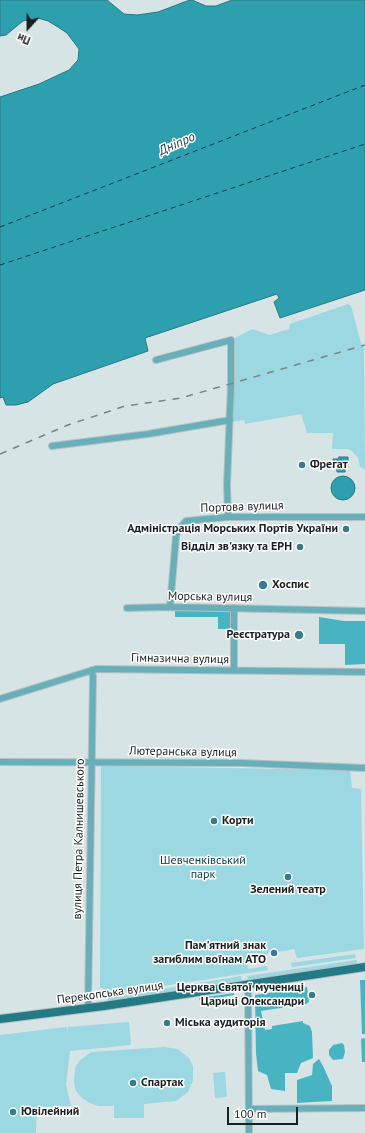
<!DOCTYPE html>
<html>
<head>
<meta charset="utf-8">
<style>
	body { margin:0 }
	#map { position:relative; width:365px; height:1133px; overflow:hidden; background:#d7e4e6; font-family:"PT Sans",sans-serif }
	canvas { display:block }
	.north { position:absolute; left:8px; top:8px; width:40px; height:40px; -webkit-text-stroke:3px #fff; paint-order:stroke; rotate:201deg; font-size:11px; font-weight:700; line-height:16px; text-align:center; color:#1a1f20 }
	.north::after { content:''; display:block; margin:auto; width:14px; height:18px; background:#1a1f20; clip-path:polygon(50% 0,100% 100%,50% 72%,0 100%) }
	.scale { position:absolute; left:227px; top:1107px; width:71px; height:18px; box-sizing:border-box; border:2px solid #1a1f20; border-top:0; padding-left:5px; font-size:12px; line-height:14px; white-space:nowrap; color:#1a1f20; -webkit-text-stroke:3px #fff; paint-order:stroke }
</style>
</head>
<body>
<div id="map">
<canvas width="365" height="1133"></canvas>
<div class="north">Пн</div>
<div class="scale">100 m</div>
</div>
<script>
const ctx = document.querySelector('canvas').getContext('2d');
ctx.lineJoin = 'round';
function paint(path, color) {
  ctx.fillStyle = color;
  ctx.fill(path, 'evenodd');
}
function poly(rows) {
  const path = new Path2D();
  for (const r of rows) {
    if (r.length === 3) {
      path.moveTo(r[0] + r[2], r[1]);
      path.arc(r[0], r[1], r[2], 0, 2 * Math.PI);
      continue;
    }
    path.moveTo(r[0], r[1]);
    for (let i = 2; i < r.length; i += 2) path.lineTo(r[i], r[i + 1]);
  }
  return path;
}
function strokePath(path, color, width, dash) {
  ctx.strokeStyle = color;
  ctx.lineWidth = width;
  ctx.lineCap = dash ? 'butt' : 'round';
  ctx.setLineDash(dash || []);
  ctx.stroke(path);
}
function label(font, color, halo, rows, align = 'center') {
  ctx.font = font + ' "PT Sans",sans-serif';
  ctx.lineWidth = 3;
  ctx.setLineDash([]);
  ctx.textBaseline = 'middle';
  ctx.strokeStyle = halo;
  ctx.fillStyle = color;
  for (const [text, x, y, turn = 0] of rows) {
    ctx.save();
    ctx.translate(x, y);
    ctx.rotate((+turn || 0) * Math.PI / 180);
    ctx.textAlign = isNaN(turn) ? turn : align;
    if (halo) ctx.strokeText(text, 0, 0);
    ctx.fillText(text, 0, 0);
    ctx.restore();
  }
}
paint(poly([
	[348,304,351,306,362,346,364,345,365,470,360,467,358,457,356,456,352,451,348,449,332,449,333,433,307,433,301,414,245,424,244,420,230,422,231,340,252,329,270,335,289,329,290,324],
	[101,766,350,770,352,788,361,789,364,949,297,958,294,949,246,958,248,969,267,966,268,970,110,994,100,987],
	[355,954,356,958,292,967,291,963],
	[357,960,357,964,248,980,247,976],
	[241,976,242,980,109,1002,108,998],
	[129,1022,131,1045,70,1051,66,1085,71,1106,37,1107,36,1133,0,1133,0,1035,67,1027,68,1032,68,1027],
	[164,1047,178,1049,189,1058,193,1066,193,1080,188,1092,176,1101,144,1104,144,1118,114,1118,114,1106,98,1106,90,1103,82,1098,76,1091,74,1082,75,1068,80,1060,91,1052],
	[225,1072,227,1097,215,1098,213,1073]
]), '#9bd8e1');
paint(poly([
	[175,611,229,611,232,614,231,629,218,629,218,617,175,617],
	[319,617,344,621,365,621,365,664,345,665,345,644,319,644],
	[365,980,365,1034,362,1034,360,980],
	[307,987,309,1002,306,1004,261,1011,265,1030,272,1029,272,1026,303,1021,303,1023,310,1026,312,1032,313,1058,301,1063,297,1073,285,1073,285,1091,271,1089,267,1075,258,1071,256,1054,255,995],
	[234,993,234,995,200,1001,199,998],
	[365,1038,365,1062,362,1062,361,1039],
	[342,1043,344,1045,345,1052,343,1059,333,1060,329,1055,329,1050,333,1045],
	[319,1059,323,1066,332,1086,332,1101,297,1103,297,1080,312,1075,313,1064]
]), '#48b4c2');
const water = poly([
	[0,0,107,0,124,14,137,15,158,12,187,1,192,0,206,6,216,6,232,0,365,0,365,290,280,318,274,302,279,298,277,294,145,338,148,351,53,384,28,402,16,405,6,405,3,397,0,398,0,97,39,84,69,70,78,60,79,49,67,33,58,27,48,21,38,18,23,21,6,35,0,36,0,0],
	[339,457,348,457,348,465,345,465,345,472,337,472,337,467,333,466,333,459,338,459,339,457],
	[343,488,12]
]);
paint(water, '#2e9fae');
strokePath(water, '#287983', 1);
strokePath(poly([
	[0,227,365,85],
	[0,265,365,144]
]), '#0a3d43', 1, [5, 4]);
const minor = poly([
	[156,360,231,340,231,384,227,485,228,517],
	[52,446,148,434,230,420],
	[170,607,176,536,178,530,186,521,228,517,365,517],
	[127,608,170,607,365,611],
	[234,670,234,608],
	[0,699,96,669,365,672],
	[0,762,242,763,365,768],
	[248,985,249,1133],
	[88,1008,93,677,92,670],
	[249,1109,365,1108]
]);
const major = poly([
	[0,1019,104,1006,365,967]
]);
strokePath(minor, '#b5c1c2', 8);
strokePath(major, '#b5c1c2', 10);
strokePath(minor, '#69afb9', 6);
strokePath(major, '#237a85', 8);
strokePath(poly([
	[0,454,68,425,125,406,181,398,365,345]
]), '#7b8485', 1.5, [7, 7]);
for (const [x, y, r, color] of [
	[302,465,4,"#367d88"],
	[346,529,4,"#367d88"],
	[300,547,4,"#367d88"],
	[263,585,5,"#367d88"],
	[299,635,5,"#367d88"],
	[214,821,4,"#367d88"],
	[288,877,4,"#367d88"],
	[274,953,4,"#367d88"],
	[312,995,4,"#367d88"],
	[167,1023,4,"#367d88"],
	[133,1083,4,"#367d88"],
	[13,1112,4,"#367d88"]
]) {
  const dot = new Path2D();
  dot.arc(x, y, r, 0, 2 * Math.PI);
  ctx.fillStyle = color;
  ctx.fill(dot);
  strokePath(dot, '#fff', 1.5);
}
label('bold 12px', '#1a1f20', '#fff', [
	["Фрегат",310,465],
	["Адміністрація Морських Портів України",338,529,"right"],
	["Відділ зв'язку та ЕРН",292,547,"right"],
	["Хоспис",272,585],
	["Реєстратура",290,635,"right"],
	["Корти",222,821],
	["Зелений театр",288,890,"center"],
	["Пам'ятний знак",266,946,"right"],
	["загиблим воїнам АТО",266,960,"right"],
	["Церква Святої мучениці",304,988,"right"],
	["Цариці Олександри",304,1002,"right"],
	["Міська аудиторія",175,1023],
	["Спартак",141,1083],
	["Ювілейний",21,1112]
], 'left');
label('12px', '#1a1f20', '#fff', [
	["Портова вулиця",242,507,-2],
	["Морська вулиця",210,597,1],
	["Гімназична вулиця",180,659,1],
	["Лютеранська вулиця",183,752,1],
	["вулиця Петра Калнишевського",79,839,-89],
	["Перекопська вулиця",110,993,-8]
]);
label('12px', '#083b42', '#fff', [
	["Шевченківський",203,861],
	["парк",203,875]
]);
label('italic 13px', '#0a3d43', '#fff', [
	["Дніпро",177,144,-24]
]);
</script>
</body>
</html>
